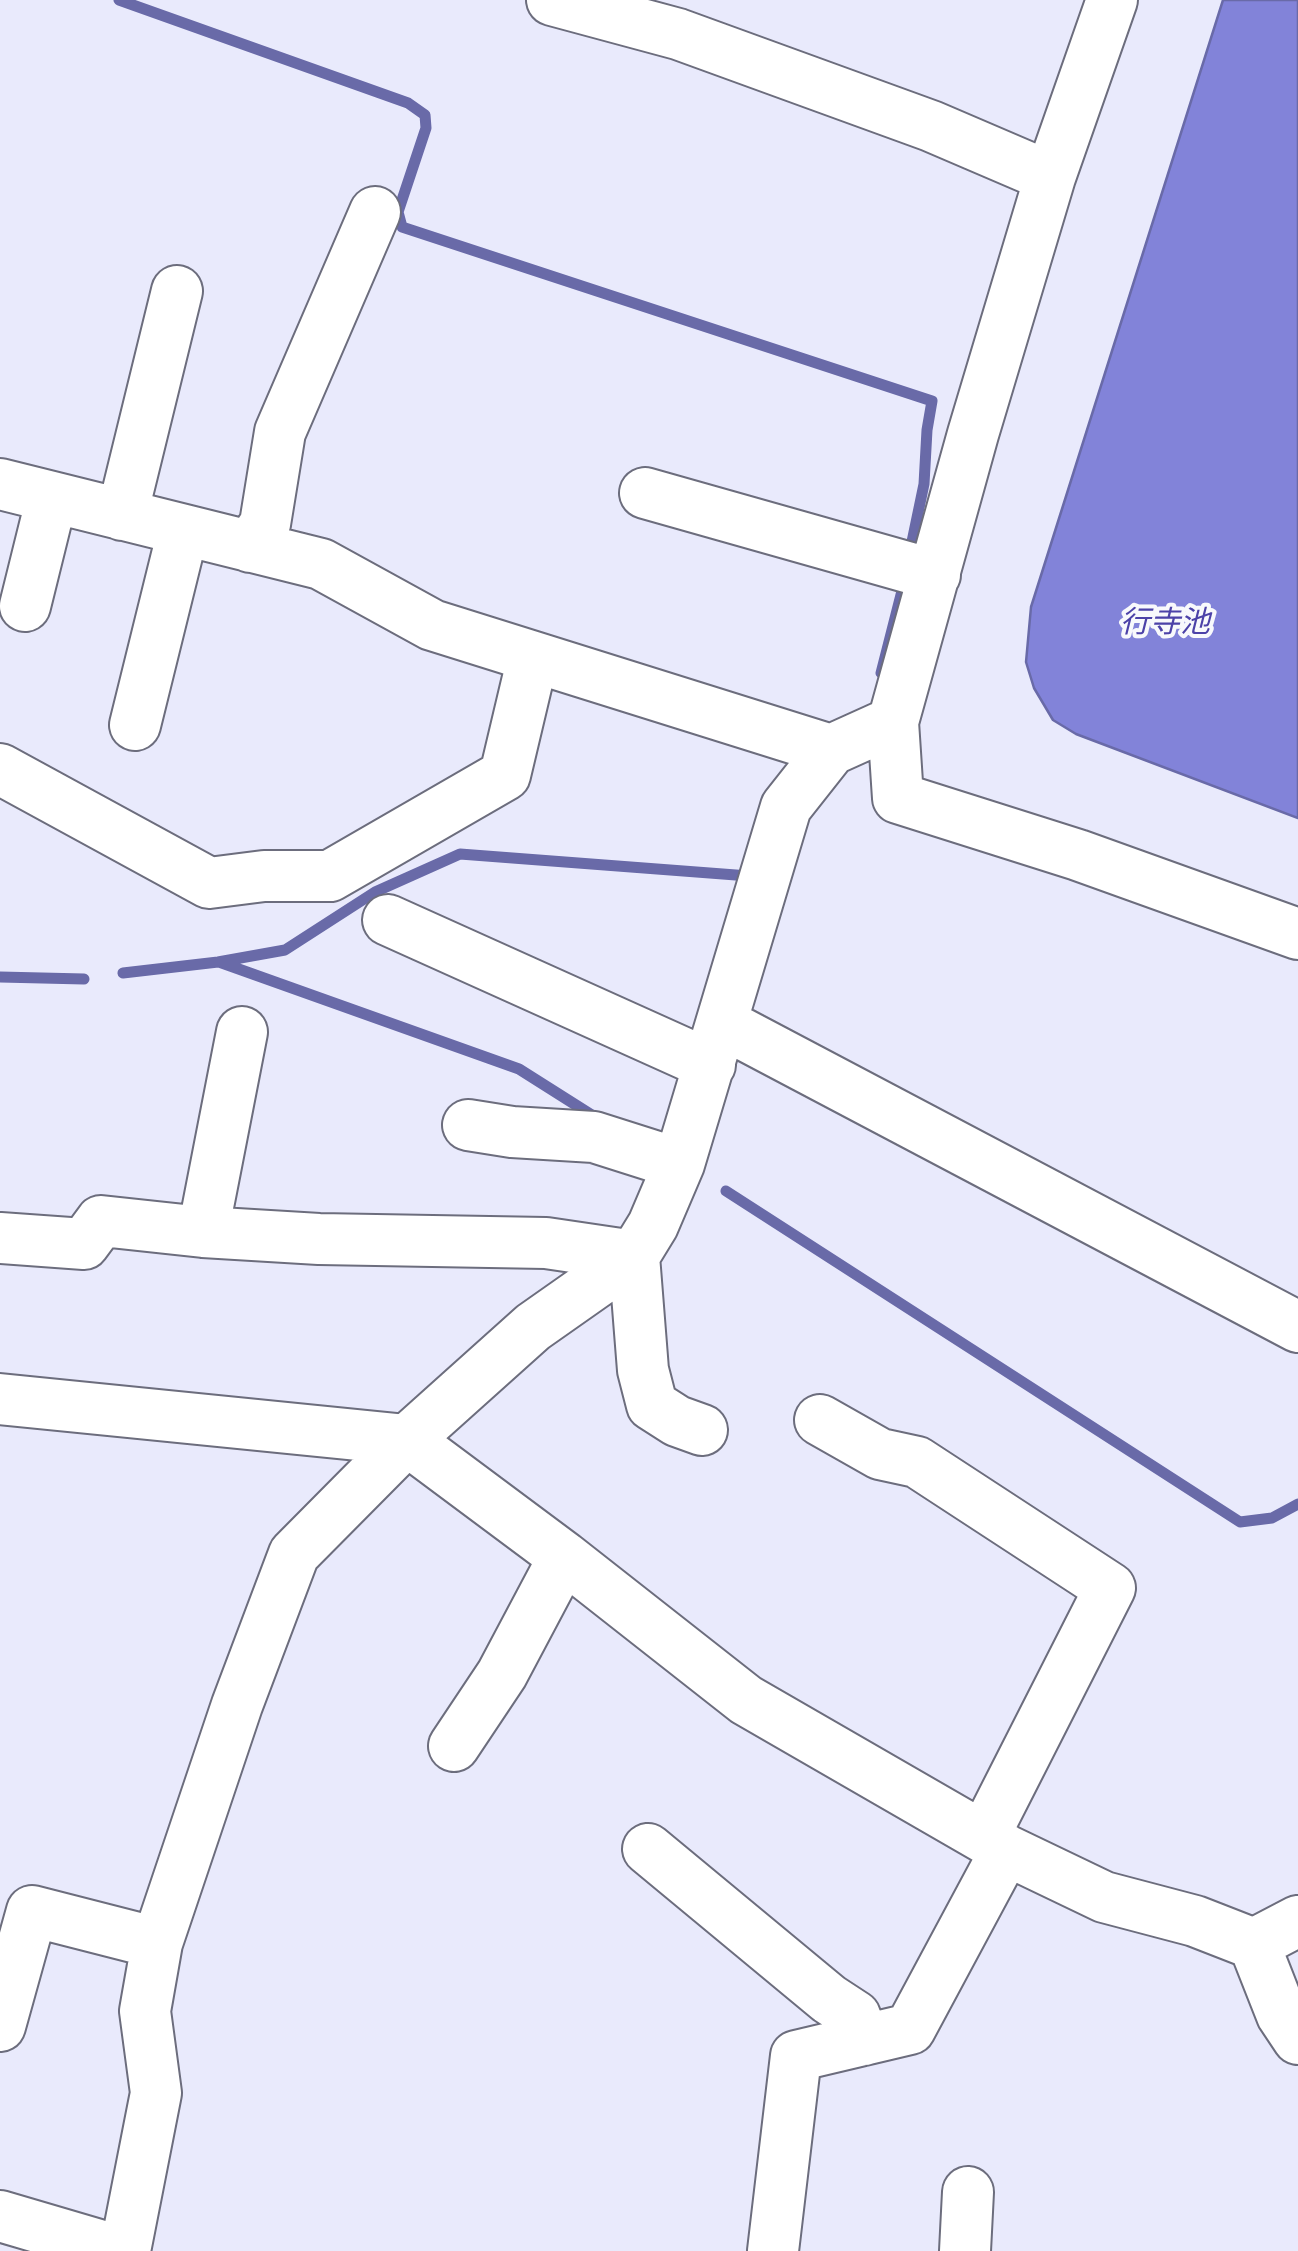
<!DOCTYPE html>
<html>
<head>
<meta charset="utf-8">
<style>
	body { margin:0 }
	canvas { display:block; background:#e9eafc }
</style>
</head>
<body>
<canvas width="1298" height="2251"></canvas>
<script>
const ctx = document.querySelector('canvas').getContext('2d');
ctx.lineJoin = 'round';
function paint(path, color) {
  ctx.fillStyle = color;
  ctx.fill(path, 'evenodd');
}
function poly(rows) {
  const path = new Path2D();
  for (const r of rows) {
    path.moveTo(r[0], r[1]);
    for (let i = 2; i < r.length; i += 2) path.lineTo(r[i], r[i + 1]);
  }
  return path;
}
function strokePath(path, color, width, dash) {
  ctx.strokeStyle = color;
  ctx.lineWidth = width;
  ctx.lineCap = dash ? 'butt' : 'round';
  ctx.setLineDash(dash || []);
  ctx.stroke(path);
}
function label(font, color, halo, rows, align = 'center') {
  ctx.font = font + ' Figtree,"Noto Sans JP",sans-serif';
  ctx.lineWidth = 8;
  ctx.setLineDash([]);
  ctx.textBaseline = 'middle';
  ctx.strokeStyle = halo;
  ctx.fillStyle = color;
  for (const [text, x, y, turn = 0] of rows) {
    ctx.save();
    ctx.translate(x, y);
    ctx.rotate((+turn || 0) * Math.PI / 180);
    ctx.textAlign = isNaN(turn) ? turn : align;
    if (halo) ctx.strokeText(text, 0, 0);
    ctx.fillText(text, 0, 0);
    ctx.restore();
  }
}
const water = poly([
	[1223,0,1298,0,1298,818,1076,734,1053,720,1034,688,1026,662,1031,607,1223,0]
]);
paint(water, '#8283d9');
strokePath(water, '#696aa8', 2.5);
strokePath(poly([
	[119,0,408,103,425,115,426,128,398,212,402,227,932,401,927,430,924,484,909,556],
	[881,673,905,579],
	[219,962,519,1069,598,1119],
	[123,973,218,962,285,950,375,892,460,854,749,876],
	[0,977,84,979],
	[726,1191,1240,1522,1272,1518,1298,1504]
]), '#696aa8', 11);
const minor = poly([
	[552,0,678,34,931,126,1050,177],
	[0,484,321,564,432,625,831,750],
	[645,493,935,575],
	[122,515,177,291],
	[250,547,265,524,280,432,375,212],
	[25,606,52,497],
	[893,722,898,798,1078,855,1298,934],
	[135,725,183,531],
	[0,769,209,883,264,876,330,876,505,775,533,657],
	[388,920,710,1065],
	[722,1023,1298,1327],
	[468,1125,512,1132,594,1137,679,1164],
	[203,1232,242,1032],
	[0,1238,84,1244,101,1221,203,1232,319,1239,546,1243,634,1256,643,1370,652,1405,677,1421,702,1430],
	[0,1399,407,1440,564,1557,746,1700,1006,1850,1104,1897,1195,1921,1254,1944,1282,2015,1298,2039],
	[820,1420,880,1454,917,1462,1110,1588,984,1836],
	[454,1746,502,1674,564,1557],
	[648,1849,829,1999,855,2016,864,2040],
	[1254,1944,1298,1921],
	[0,2026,32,1911,157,1943],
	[0,2216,119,2251],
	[125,2251,156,2093,145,2011,157,1943,237,1705,294,1554,407,1440,533,1327,634,1256,653,1225,679,1164,786,807,831,750,893,722,973,434,1050,177,1112,0],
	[773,2251,796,2056,910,2029,1006,1850],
	[965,2251,968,2192]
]);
strokePath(minor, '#6c6d7d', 54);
strokePath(minor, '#fff', 50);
label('italic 30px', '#4c42a8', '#f8f9fc', [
	["行寺池",1165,623]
]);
</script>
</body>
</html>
